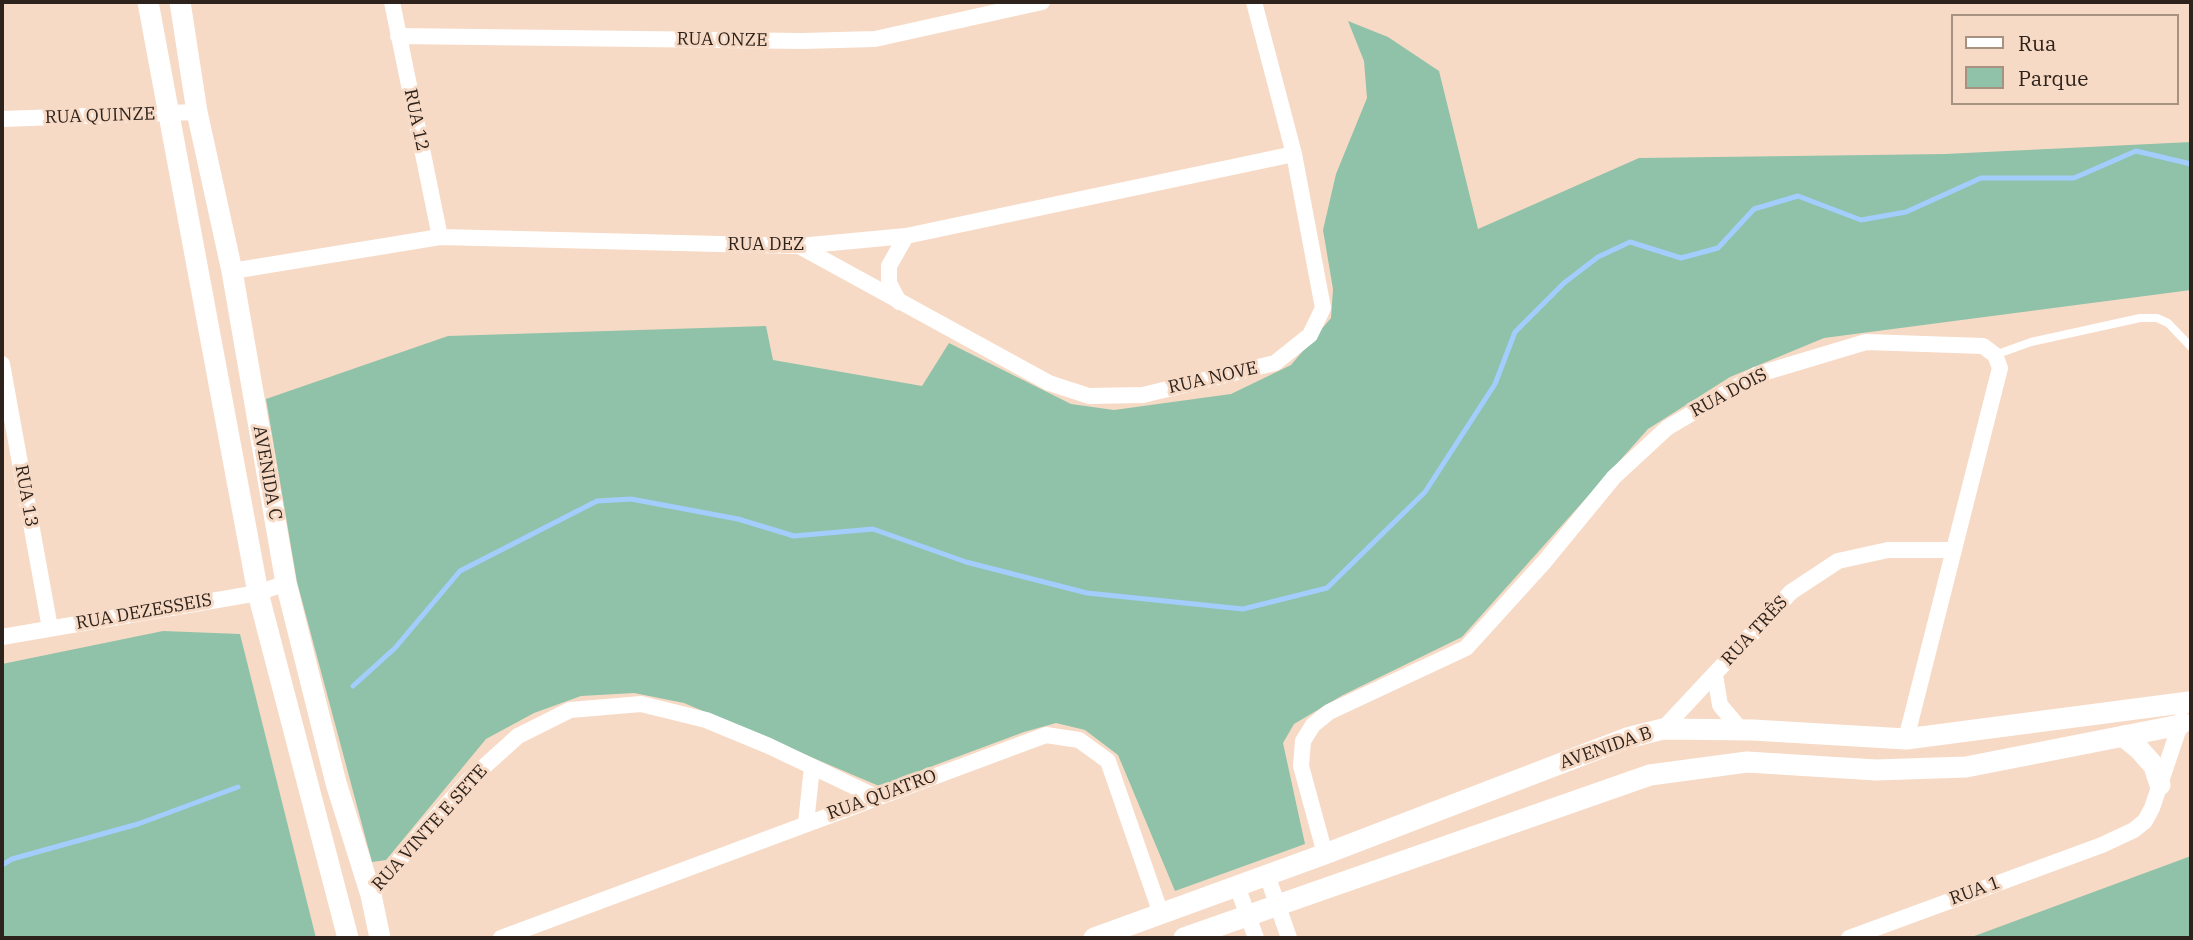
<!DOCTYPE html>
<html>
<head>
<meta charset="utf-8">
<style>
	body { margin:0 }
	#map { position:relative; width:2193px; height:940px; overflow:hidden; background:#f7dac5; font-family:"IBM Plex Serif",serif }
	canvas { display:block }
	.frame { position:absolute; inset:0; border:4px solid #2e231c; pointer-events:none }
	.legend { position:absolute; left:1951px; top:14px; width:228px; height:91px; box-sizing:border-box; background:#f7dac5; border:2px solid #a79181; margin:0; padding:9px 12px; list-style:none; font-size:21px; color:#2e231c }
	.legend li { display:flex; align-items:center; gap:14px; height:35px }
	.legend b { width:35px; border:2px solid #a79181 }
</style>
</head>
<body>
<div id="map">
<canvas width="2193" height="940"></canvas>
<div class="frame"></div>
<ul class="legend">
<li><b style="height:9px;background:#fff"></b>Rua</li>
<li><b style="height:19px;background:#8fc2a9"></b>Parque</li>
</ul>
</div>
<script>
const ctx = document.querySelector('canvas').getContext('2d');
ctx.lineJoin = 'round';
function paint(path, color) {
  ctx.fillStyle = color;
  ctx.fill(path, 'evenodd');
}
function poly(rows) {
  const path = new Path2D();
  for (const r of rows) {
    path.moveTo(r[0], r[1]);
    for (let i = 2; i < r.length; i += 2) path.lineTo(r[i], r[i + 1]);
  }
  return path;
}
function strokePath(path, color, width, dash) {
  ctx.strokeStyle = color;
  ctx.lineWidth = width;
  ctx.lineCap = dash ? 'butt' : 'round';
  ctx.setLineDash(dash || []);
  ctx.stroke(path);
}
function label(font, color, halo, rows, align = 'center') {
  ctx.font = font + ' "IBM Plex Serif",serif';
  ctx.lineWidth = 6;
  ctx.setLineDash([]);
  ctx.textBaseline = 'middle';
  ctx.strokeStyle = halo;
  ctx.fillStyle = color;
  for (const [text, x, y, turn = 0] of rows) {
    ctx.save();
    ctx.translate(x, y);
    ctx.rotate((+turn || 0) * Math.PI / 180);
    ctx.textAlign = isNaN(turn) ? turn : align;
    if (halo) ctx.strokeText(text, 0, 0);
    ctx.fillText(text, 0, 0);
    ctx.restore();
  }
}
paint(poly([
	[1348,21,1388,37,1439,71,1478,229,1639,158,1945,154,2191,142,2191,290,1824,338,1730,377,1648,429,1462,637,1343,695,1294,724,1283,743,1305,844,1175,891,1118,755,1085,730,1056,723,1024,732,879,786,684,703,634,693,581,696,534,713,486,739,386,860,372,862,297,582,266,399,448,336,766,326,773,360,922,386,949,343,1071,404,1114,410,1231,394,1291,365,1331,318,1333,289,1323,230,1336,174,1367,98,1364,61],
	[163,631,240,634,316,938,2,938,2,664],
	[2191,856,2191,938,1969,938]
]), '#8fc2a9');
strokePath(poly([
	[353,686,395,648,460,571,597,501,631,499,738,519,794,536,873,529,966,562,1087,593,1243,609,1327,588,1425,492,1495,384,1515,332,1564,283,1598,257,1630,242,1681,258,1718,248,1754,209,1798,196,1861,220,1906,212,1981,178,2074,178,2136,151,2191,164],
	[2,865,12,859,138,824,238,787]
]), '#a3cdfd', 5);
strokePath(poly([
	[1995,355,2031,342,2140,318,2157,318,2168,323,2191,347]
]), '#fff', 8);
strokePath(poly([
	[392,2,440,237],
	[398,36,802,41,875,39,1042,2],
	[2,119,197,112],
	[799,246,1049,383,1089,396,1143,395,1275,363,1310,335,1323,308,1294,154,1254,2],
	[232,271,440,237,799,246,906,236,1294,154],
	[899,302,889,283,889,266,906,236],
	[2,364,50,628],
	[2,637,258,593,286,583],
	[1715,675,1720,705,1741,730],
	[1663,729,1791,592,1838,561,1888,550,1954,550],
	[806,823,812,767],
	[1325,854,1301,766,1303,741,1313,725,1329,712,1466,648,1545,561,1614,477,1667,428,1756,375,1866,342,1983,346,1995,355,2000,368,1906,739],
	[1267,875,1289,938],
	[1237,886,1256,938],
	[371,895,422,832,467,782,518,736,570,710,641,704,706,720,769,746,876,797],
	[501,938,1046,735,1079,740,1108,761,1161,914],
	[1849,938,2102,845,2134,830,2145,821,2152,808,2182,719]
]), '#fff', 16);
strokePath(poly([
	[148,2,258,593,348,938],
	[180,2,197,112,232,271,286,583,336,783,371,895,380,938],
	[2123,736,2139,749,2154,766,2160,785],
	[1094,938,1325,854,1627,738,1663,729,1753,730,1906,739,2189,702],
	[1184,938,1650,775,1747,762,1876,770,1966,767,2180,725]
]), '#fff', 21);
label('18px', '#2e231c', '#f7dac5', [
	["RUA ONZE",722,40,1],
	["RUA QUINZE",100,116,-2],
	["RUA 12",416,120,78],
	["RUA DEZ",766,245],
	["RUA NOVE",1213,378,-13],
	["RUA DOIS",1729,393,-28],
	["AVENIDA C",267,473,80],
	["RUA 13",26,496,80],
	["RUA DEZESSEIS",144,612,-10],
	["RUA TRÊS",1755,631,-47],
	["AVENIDA B",1606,748,-19],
	["RUA QUATRO",882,795,-20],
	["RUA VINTE E SETE",430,828,-48],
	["RUA 1",1975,891,-20]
]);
</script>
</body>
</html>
